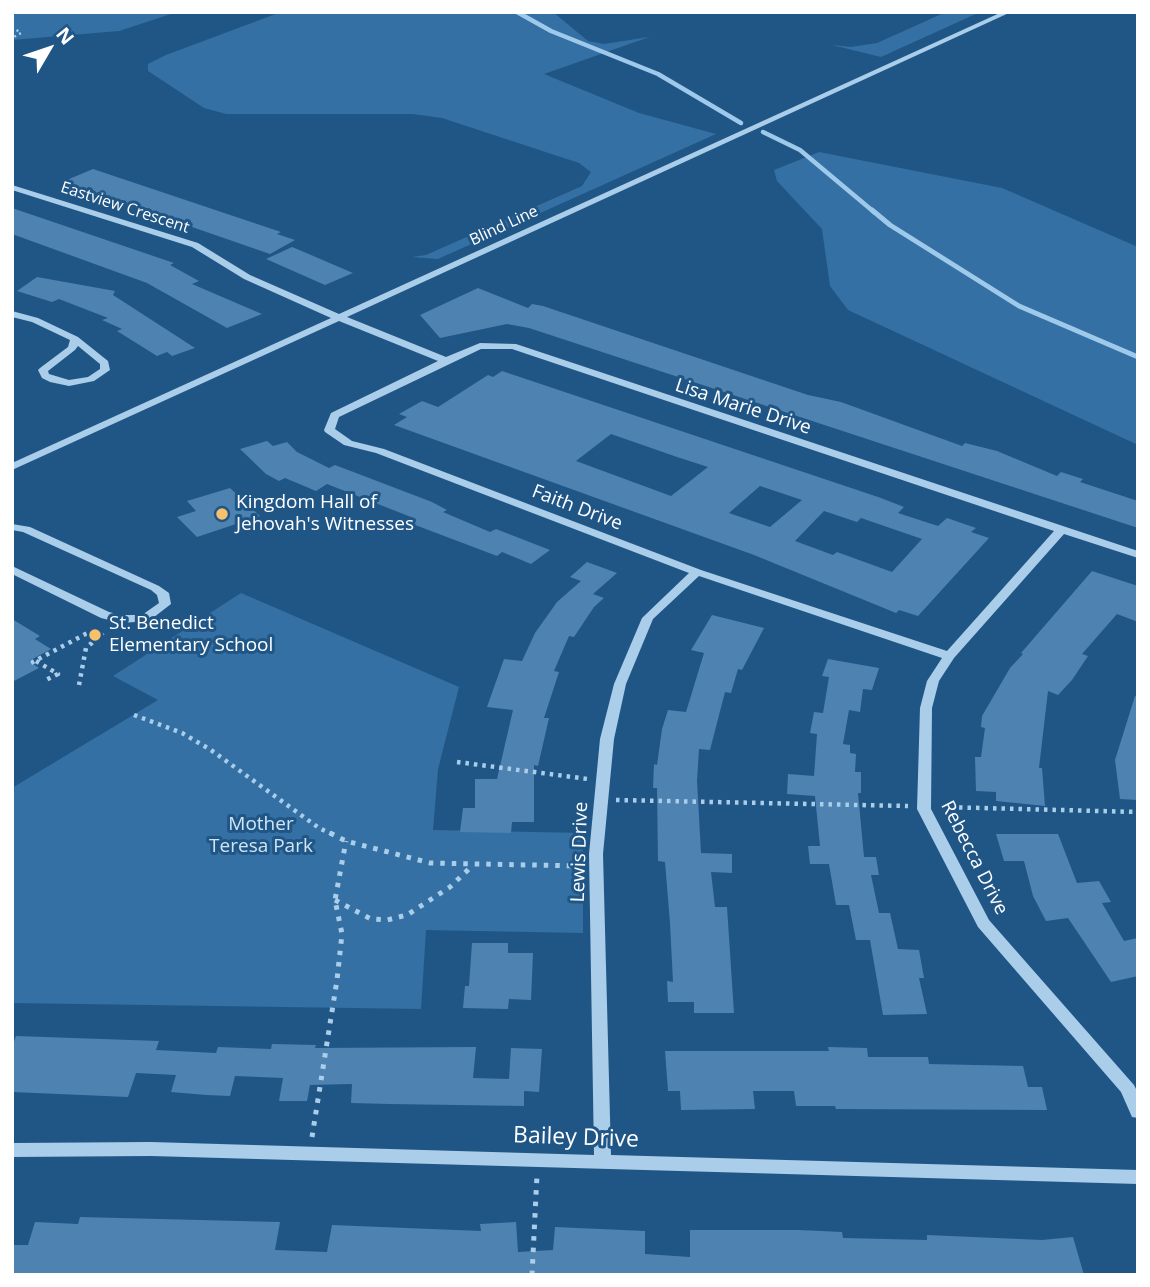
<!DOCTYPE html>
<html>
<head>
<meta charset="utf-8">
<style>
	body { margin:0 }
	#map { position:relative; width:1150px; height:1287px; overflow:hidden; background:#205686; font-family:"Open Sans",sans-serif }
	canvas { display:block }
	.frame { position:absolute; inset:0; border:14px solid #fff; pointer-events:none }
	.north { position:absolute; left:14px; top:14px; width:70px; height:70px; -webkit-text-stroke:5px #205686; paint-order:stroke; rotate:51deg; font-size:19px; font-weight:700; line-height:28px; text-align:center; color:#fff }
	.north::after { content:''; display:block; margin:auto; width:24px; height:32px; background:#fff; clip-path:polygon(50% 0,100% 100%,50% 72%,0 100%) }
</style>
</head>
<body>
<div id="map">
<canvas width="1150" height="1287"></canvas>
<div class="frame"></div>
<div class="north">N</div>
</div>
<script>
const ctx = document.querySelector('canvas').getContext('2d');
ctx.lineJoin = 'round';
function paint(path, color) {
  ctx.fillStyle = color;
  ctx.fill(path, 'evenodd');
}
function poly(rows) {
  const path = new Path2D();
  for (const r of rows) {
    path.moveTo(r[0], r[1]);
    for (let i = 2; i < r.length; i += 2) path.lineTo(r[i], r[i + 1]);
  }
  return path;
}
function strokePath(path, color, width, dash) {
  ctx.strokeStyle = color;
  ctx.lineWidth = width;
  ctx.lineCap = dash ? 'butt' : 'round';
  ctx.setLineDash(dash || []);
  ctx.stroke(path);
}
function label(font, color, halo, rows, align = 'center') {
  ctx.font = font + ' "Open Sans",sans-serif';
  ctx.lineWidth = 6;
  ctx.setLineDash([]);
  ctx.textBaseline = 'middle';
  ctx.strokeStyle = halo;
  ctx.fillStyle = color;
  for (const [text, x, y, turn = 0] of rows) {
    ctx.save();
    ctx.translate(x, y);
    ctx.rotate((+turn || 0) * Math.PI / 180);
    ctx.textAlign = isNaN(turn) ? turn : align;
    if (halo) ctx.strokeText(text, 0, 0);
    ctx.fillText(text, 0, 0);
    ctx.restore();
  }
}
paint(poly([
	[12,12,177,12,119,31,12,40],
	[281,12,553,12,588,41,604,44,649,37,709,16,544,74,639,113,716,134,438,259,412,257,426,255,582,186,591,172,579,163,442,118,413,114,226,114,204,108,148,71,148,64,166,55],
	[946,12,980,12,881,57,832,45,851,47,877,43],
	[819,152,1002,188,1138,247,1138,445,848,310,830,286,822,229,777,181,774,170],
	[241,593,459,687,438,769,433,830,583,833,583,933,426,930,421,1009,12,1003,12,788,158,700,113,676]
]), '#3470a4');
strokePath(poly([
	[517,12,551,31,658,74,741,123],
	[763,132,800,150,874,212]
]), '#9ec9eb', 4.5);
strokePath(poly([
	[872,210,890,225,1019,306,1138,357]
]), '#9ec9eb', 5);
paint(poly([
	[93,169,281,232,277,234,295,240,270,254,62,182],
	[12,208,174,263,170,265,199,281,192,284,262,314,227,328,147,283,12,234],
	[292,247,297,249,353,273,325,285,266,259],
	[37,277,115,291,113,295,195,348,172,356,167,352,157,356,117,331,122,329,102,320,108,318,59,299,52,302,17,291],
	[478,288,528,308,532,304,543,306,808,395,841,402,962,446,965,443,997,451,1057,476,1061,472,1083,479,1080,482,1138,501,1138,528,529,328,507,324,440,338,420,315],
	[502,371,881,498,904,507,898,513,938,526,947,518,976,528,971,532,989,538,918,616,899,610,896,613,754,555,394,425,407,417,399,414,422,401,438,407,488,375,493,377],
	[611,434,677,457,708,467,671,496,576,461],
	[760,486,802,500,770,527,729,513],
	[824,511,857,522,861,518,922,539,892,572,837,552,833,555,795,541],
	[267,441,273,446,287,442,297,452,329,468,335,465,432,502,447,510,443,512,490,532,496,529,550,550,531,564,502,552,497,556,410,523,416,519,327,484,316,491,285,478,279,481,266,474,240,449],
	[230,488,260,516,197,537,177,517,196,511,187,501],
	[587,562,617,573,593,594,604,598,594,607,574,637,569,636,554,671,559,672,544,718,549,718,538,766,534,765,534,822,512,822,511,833,460,832,463,808,475,808,475,779,497,779,513,710,487,707,504,659,522,661,535,633,557,602,581,581,570,577],
	[1092,571,1138,586,1138,622,1117,614,1082,654,1088,656,1072,680,1058,695,1048,691,1039,768,1042,768,1045,806,996,801,996,792,976,791,975,757,981,757,985,728,981,727,982,716,1010,668,1023,654,1021,653],
	[712,615,764,628,742,670,738,669,731,693,725,692,710,750,699,749,697,781,701,853,732,854,732,873,711,872,715,907,727,907,734,1013,694,1013,694,1002,668,1002,667,981,673,982,670,923,665,862,658,861,657,788,653,788,654,764,657,765,662,729,668,710,686,712,704,653,691,650],
	[12,619,40,636,35,639,51,649,29,661,39,668,12,682],
	[828,659,879,668,872,690,863,689,860,712,849,710,843,744,850,745,850,753,856,754,855,772,861,772,861,793,858,793,864,857,876,857,879,875,871,875,879,913,890,913,898,949,919,950,924,978,919,978,927,1014,883,1015,870,940,856,940,849,905,836,905,829,864,810,864,808,846,820,846,815,796,787,794,788,774,814,776,817,734,810,733,814,712,823,713,829,677,822,676],
	[1135,696,1138,697,1138,800,1120,799,1115,760],
	[996,834,1058,834,1077,883,1099,881,1111,902,1102,903,1124,941,1138,938,1138,976,1111,982,1068,918,1046,921,1033,896,1024,861,1004,861],
	[472,943,508,943,508,953,533,953,531,1000,509,999,508,1009,463,1008,465,986,469,986],
	[16,1036,159,1041,156,1050,216,1053,218,1047,271,1049,272,1044,316,1045,315,1048,476,1047,473,1078,509,1079,511,1048,542,1049,539,1092,524,1091,524,1106,389,1104,351,1103,352,1084,310,1085,307,1101,279,1101,283,1078,235,1076,230,1096,206,1095,171,1092,176,1075,136,1073,128,1097,12,1092,12,1047],
	[828,1047,867,1048,868,1057,928,1057,929,1064,1023,1066,1028,1087,1042,1087,1047,1110,836,1109,835,1106,796,1106,794,1091,753,1091,755,1109,681,1110,680,1091,668,1091,665,1051,829,1051],
	[80,1217,280,1222,275,1250,327,1252,332,1225,481,1231,480,1224,516,1222,518,1252,553,1250,555,1227,645,1231,645,1254,690,1257,690,1230,799,1230,842,1232,843,1238,927,1240,927,1235,1042,1240,1073,1237,1084,1275,12,1275,12,1245,28,1245,35,1222,78,1224]
]), '#4d82b1');
strokePath(poly([
	[12,27,21,33,12,38]
]), '#aacdea', 2.5, [2, 3.5]);
strokePath(poly([
	[36,661,58,674,46,680],
	[31,663,95,629],
	[79,685,86,648,103,633],
	[134,715,182,733,211,750,319,828,334,835],
	[457,762,588,779],
	[616,800,908,806],
	[942,807,1138,812]
]), '#aacdea', 4.5, [3.5, 5]);
strokePath(poly([
	[330,833,346,841,430,863,581,866],
	[335,900,371,919,387,920,407,915,450,887,472,866],
	[312,1137,337,980,342,934,335,900,346,841],
	[532,1275,537,1175]
]), '#aacdea', 5, [4.5, 7]);
paint(poly([
	[1002,12,1011,12,347,317,446,357,480,343,516,344,1138,551,1138,558,1064,534,954,658,939,681,932,708,931,809,989,920,1134,1085,1138,1093,1138,1118,1132,1117,1121,1092,978,927,917,809,920,708,927,681,942,658,699,576,653,619,626,684,614,739,603,854,611,1155,1138,1170,1138,1184,151,1156,12,1157,12,1143,151,1142,594,1155,589,854,600,739,614,684,642,618,689,573,376,453,344,445,325,432,324,430,331,413,438,361,339,321,12,470,12,463,331,318,244,279,192,247,12,190,12,185,198,243,250,275,339,314,1002,12],
	[481,349,512,349,1054,531,947,651,701,570,384,449,352,441,335,429,339,417,481,349],
	[12,311,38,318,78,337,108,361,110,370,94,381,69,386,50,382,42,378,38,370,40,368,68,347,70,340,32,322,12,317,12,311],
	[78,346,100,364,100,369,88,377,69,380,49,374,48,371,75,350,78,346],
	[12,524,30,527,159,586,169,593,171,604,149,621,121,623,101,618,12,574,12,566,109,612,121,615,142,615,159,603,157,595,151,590,23,532,12,530,12,524]
]), '#aacdea');
for (const [x, y, r, color] of [
	[222,514,7,"#f7c16b"],
	[95,635,7,"#f7c16b"]
]) {
  const dot = new Path2D();
  dot.arc(x, y, r, 0, 2 * Math.PI);
  ctx.fillStyle = color;
  ctx.fill(dot);
  strokePath(dot, '#205686', 2.5);
}
label('16px', '#fff', '#205686', [
	["Eastview Crescent",125,208,18],
	["Blind Line",504,226,-25]
]);
label('19px', '#fff', '#205686', [
	["Lisa Marie Drive",743,407,18],
	["Faith Drive",577,508,21],
	["Lewis Drive",580,852,-88],
	["Rebecca Drive",974,858,63]
]);
label('19px', '#fff', '#205686', [
	["Kingdom Hall of",236,503],
	["Jehovah's Witnesses",236,525],
	["St. Benedict",109,624],
	["Elementary School",109,646]
], 'left');
label('19px', '#cee5f7', '#205686', [
	["Mother",261,825],
	["Teresa Park",261,847]
]);
label('23px', '#fff', '#205686', [
	["Bailey Drive",576,1138,2]
]);
</script>
</body>
</html>
